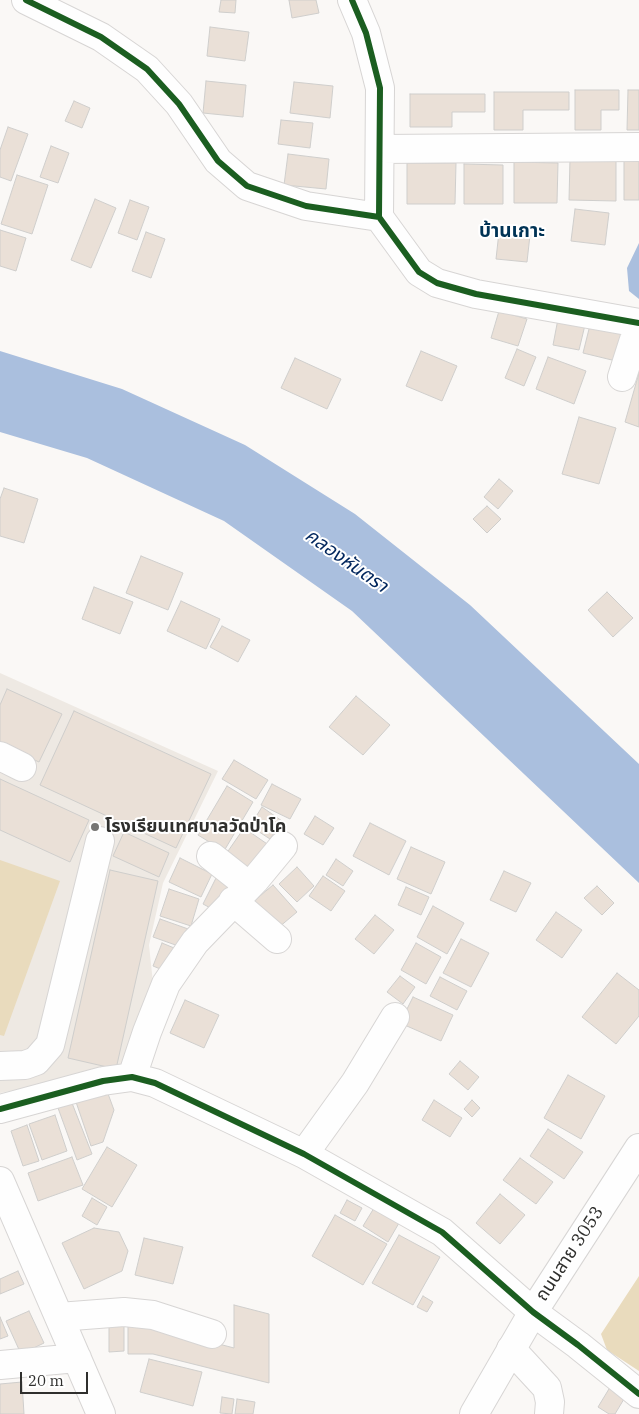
<!DOCTYPE html>
<html>
<head>
<meta charset="utf-8">
<style>
	body { margin:0 }
	#map { position:relative; width:639px; height:1414px; overflow:hidden; background:#faf8f6; font-family:"IBM Plex Serif",serif }
	canvas { display:block }
	.scale { position:absolute; left:20px; top:1372px; width:68px; height:22px; box-sizing:border-box; border:2px solid #2f2f2d; border-top:0; padding-left:6px; font-size:15px; line-height:18px; white-space:nowrap; color:#2f2f2d; -webkit-text-stroke:4px #fff; paint-order:stroke }
</style>
</head>
<body>
<div id="map">
<canvas width="639" height="1414"></canvas>
<div class="scale">20 m</div>
</div>
<script>
const ctx = document.querySelector('canvas').getContext('2d');
ctx.lineJoin = 'round';
function paint(path, color) {
  ctx.fillStyle = color;
  ctx.fill(path, 'evenodd');
}
function poly(rows) {
  const path = new Path2D();
  for (const r of rows) {
    path.moveTo(r[0], r[1]);
    for (let i = 2; i < r.length; i += 2) path.lineTo(r[i], r[i + 1]);
  }
  return path;
}
function strokePath(path, color, width, dash) {
  ctx.strokeStyle = color;
  ctx.lineWidth = width;
  ctx.lineCap = dash ? 'butt' : 'round';
  ctx.setLineDash(dash || []);
  ctx.stroke(path);
}
function label(font, color, halo, rows, align = 'center') {
  ctx.font = font + ' "IBM Plex Serif","Noto Sans Thai",serif';
  ctx.lineWidth = 4;
  ctx.setLineDash([]);
  ctx.textBaseline = 'middle';
  ctx.strokeStyle = halo;
  ctx.fillStyle = color;
  for (const [text, x, y, turn = 0] of rows) {
    ctx.save();
    ctx.translate(x, y);
    ctx.rotate((+turn || 0) * Math.PI / 180);
    ctx.textAlign = isNaN(turn) ? turn : align;
    if (halo) ctx.strokeText(text, 0, 0);
    ctx.fillText(text, 0, 0);
    ctx.restore();
  }
}
paint(poly([
	[0,673,218,771,163,883,149,945,153,983,121,1069,0,1093]
]), '#eee9e3');
paint(poly([
	[0,860,60,881,4,1036,0,1035],
	[639,1276,639,1371,607,1350,601,1334]
]), '#e9dbbd');
paint(poly([
	[639,243,639,299,629,291,627,268],
	[0,351,122,389,245,445,355,514,470,605,639,764,639,883,352,611,224,521,87,458,0,432]
]), '#aabfde');
const building = poly([
	[221,0,236,0,235,13,219,12,221,0],
	[289,0,316,0,319,13,292,18,289,0],
	[210,27,249,32,245,61,207,56,210,27],
	[206,81,246,85,243,117,203,113,206,81],
	[294,82,333,86,330,118,290,113,294,82],
	[575,90,619,90,619,110,601,110,601,130,575,130,575,90],
	[628,90,639,90,639,130,627,130,628,90],
	[494,92,569,92,569,110,523,110,523,130,494,130,494,92],
	[410,94,485,94,485,112,452,112,452,127,410,127,410,94],
	[74,101,90,108,82,128,65,121,74,101],
	[281,120,313,123,310,148,278,144,281,120],
	[8,127,28,134,11,181,0,177,0,150,8,127],
	[51,146,69,153,58,183,40,177,51,146],
	[288,154,329,159,326,189,284,185,288,154],
	[570,159,616,159,616,201,569,200,570,159],
	[624,160,639,160,639,200,624,200,624,160],
	[514,162,558,163,557,203,514,203,514,162],
	[407,163,456,163,455,204,407,204,407,163],
	[464,164,503,165,503,204,464,204,464,164],
	[17,175,48,185,32,234,1,224,17,175],
	[95,199,116,208,91,268,71,260,95,199],
	[130,200,149,207,137,240,118,233,130,200],
	[575,209,609,213,605,245,571,241,575,209],
	[0,230,26,238,16,271,0,266,0,230],
	[146,232,165,239,151,278,132,271,146,232],
	[499,232,530,235,527,262,496,259,499,232],
	[499,311,527,319,518,346,491,338,499,311],
	[558,319,585,325,579,350,553,345,558,319],
	[590,325,623,334,616,361,583,353,590,325],
	[517,349,536,357,524,386,505,378,517,349],
	[421,351,457,366,442,401,406,386,421,351],
	[548,357,586,371,574,404,536,389,548,357],
	[295,358,341,379,327,409,281,388,295,358],
	[639,373,639,427,625,422,639,373],
	[579,417,616,428,599,484,562,474,579,417],
	[499,479,513,491,498,509,484,497,499,479],
	[4,488,38,499,24,543,0,536,0,499,4,488],
	[487,506,501,519,487,533,473,519,487,506],
	[141,556,183,573,168,610,126,593,141,556],
	[94,587,133,602,120,634,82,619,94,587],
	[607,592,633,618,613,637,588,610,607,592],
	[181,601,220,619,206,649,167,631,181,601],
	[222,626,250,640,238,662,210,647,222,626],
	[7,689,62,714,39,762,0,744,0,705,7,689],
	[356,696,390,725,363,755,329,727,356,696],
	[74,711,211,774,176,848,40,785,74,711],
	[234,760,268,780,256,799,222,779,234,760],
	[0,779,89,820,70,862,0,830,0,779],
	[272,784,301,799,290,819,261,805,272,784],
	[227,786,253,802,224,851,198,835,227,786],
	[262,807,282,821,270,839,250,826,262,807],
	[315,816,334,828,323,845,304,834,315,816],
	[370,823,406,841,389,875,353,856,370,823],
	[244,828,273,848,254,874,226,854,244,828],
	[124,832,169,853,159,877,113,856,124,832],
	[411,847,445,862,431,894,397,879,411,847],
	[180,858,212,874,201,897,169,882,180,858],
	[336,859,353,871,343,886,326,875,336,859],
	[297,867,314,886,297,902,279,884,297,867],
	[110,870,158,881,116,1069,68,1058,110,870],
	[504,871,531,883,516,912,490,900,504,871],
	[323,876,345,891,331,911,309,896,323,876],
	[216,878,232,886,218,912,203,904,216,878],
	[273,885,297,912,272,933,248,906,273,885],
	[597,886,614,903,602,915,584,898,597,886],
	[406,887,429,897,421,915,398,905,406,887],
	[169,889,199,899,191,926,160,916,169,889],
	[433,906,464,923,447,954,417,937,433,906],
	[556,912,582,930,562,958,536,940,556,912],
	[375,915,394,930,374,954,355,939,375,915],
	[160,919,191,930,184,948,153,937,160,919],
	[461,939,489,953,471,987,443,973,461,939],
	[162,943,179,950,170,973,153,966,162,943],
	[416,943,441,957,426,984,401,970,416,943],
	[617,973,639,990,639,1016,616,1044,582,1017,617,973],
	[400,976,415,987,403,1004,387,992,400,976],
	[440,977,467,991,457,1010,430,996,440,977],
	[413,997,453,1015,441,1041,400,1023,413,997],
	[185,1000,219,1015,204,1048,170,1033,185,1000],
	[460,1061,479,1077,468,1090,449,1074,460,1061],
	[568,1075,605,1096,581,1139,544,1118,568,1075],
	[107,1091,114,1110,103,1142,91,1146,76,1102,107,1091],
	[434,1100,462,1118,450,1137,422,1120,434,1100],
	[472,1100,480,1108,472,1117,464,1109,472,1100],
	[72,1103,92,1154,77,1160,58,1108,72,1103],
	[55,1115,67,1151,42,1160,29,1124,55,1115],
	[27,1125,39,1161,23,1166,11,1131,27,1125],
	[548,1129,583,1152,564,1179,530,1156,548,1129],
	[107,1147,137,1165,112,1207,82,1189,107,1147],
	[72,1157,83,1185,38,1201,28,1173,72,1157],
	[520,1158,553,1182,536,1204,503,1180,520,1158],
	[500,1194,525,1215,500,1244,476,1223,500,1194],
	[92,1198,107,1207,97,1225,82,1216,92,1198],
	[347,1200,362,1208,355,1221,340,1213,347,1200],
	[374,1208,399,1223,388,1242,363,1226,374,1208],
	[335,1215,387,1244,363,1285,312,1256,335,1215],
	[94,1228,119,1232,128,1251,122,1271,84,1289,62,1243,94,1228],
	[399,1235,440,1257,413,1305,372,1283,399,1235],
	[144,1238,183,1247,173,1284,135,1275,144,1238],
	[18,1271,24,1284,0,1294,0,1279,18,1271],
	[423,1296,433,1302,427,1312,417,1307,423,1296],
	[234,1305,269,1314,269,1383,153,1354,128,1354,128,1320,234,1348,234,1305],
	[29,1311,44,1343,21,1354,6,1321,29,1311],
	[0,1317,8,1336,0,1339,0,1317],
	[109,1321,124,1321,124,1351,109,1352,109,1321],
	[149,1359,202,1372,193,1406,140,1392,149,1359],
	[22,1382,24,1414,0,1414,0,1384,22,1382],
	[612,1384,627,1394,615,1414,609,1414,598,1407,612,1384],
	[222,1397,234,1399,232,1414,220,1413,222,1397],
	[237,1399,255,1402,253,1414,235,1414,237,1399]
]);
paint(building, '#eae0d7');
strokePath(building, '#cfcecc', 1);
const minor = poly([
	[26,0,101,37,147,69,179,104,218,161,247,186,306,206,379,217],
	[352,0,366,33,380,88,379,217,419,272,437,283,476,294,639,323],
	[381,149,639,147],
	[622,377,639,324],
	[0,756,22,767],
	[211,856,249,886],
	[233,901,277,939],
	[0,1066,25,1065,36,1061,50,1045,100,841],
	[132,1077,147,1032,166,984,195,942,255,880,283,846],
	[0,1109,103,1081,132,1077,155,1083,304,1154,442,1232,533,1312,578,1345,639,1394],
	[304,1154,355,1083,395,1017],
	[0,1181,101,1414],
	[59,1317,124,1312,153,1315,212,1334],
	[511,1349,547,1388,550,1402,549,1414],
	[0,1365,77,1358]
]);
const major = poly([
	[474,1414,533,1312,639,1148]
]);
strokePath(minor, '#d7d5d4', 30);
strokePath(major, '#d7d5d4', 30);
strokePath(minor, '#fefefe', 28);
strokePath(major, '#fefefe', 28);
strokePath(poly([
	[26,0,101,37,147,69,179,104,218,161,247,186,306,206,379,217],
	[352,0,366,33,380,88,379,217,419,272,437,283,476,294,639,323],
	[0,1109,103,1081,132,1077,155,1083,304,1154,442,1232,533,1312,578,1345,639,1394]
]), '#1b5e20', 6);
for (const [x, y, r, color] of [
	[95,827,5,"#767573"]
]) {
  const dot = new Path2D();
  dot.arc(x, y, r, 0, 2 * Math.PI);
  ctx.fillStyle = color;
  ctx.fill(dot);
  strokePath(dot, '#fff', 2);
}
label('bold 18px', '#2f2f2d', '#fff', [
	["โรงเรียนเทศบาลวัดป่าโค",105,827]
], 'left');
label('18px', '#2f2f2d', '#fff', [
	["ถนนสาย 3053",570,1254,-57]
]);
label('bold 19px', '#035', '#fff', [
	["บ้านเกาะ",512,232]
]);
label('italic 19px', '#01265d', '#fff', [
	["คลองหันตรา",346,561,35]
]);
</script>
</body>
</html>
